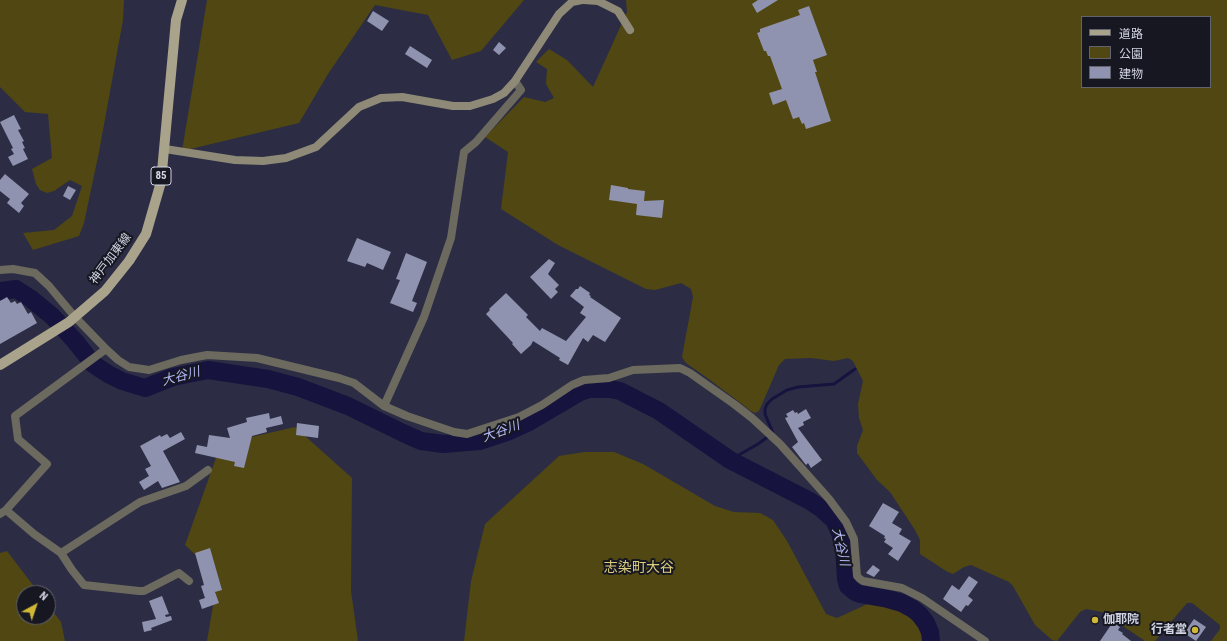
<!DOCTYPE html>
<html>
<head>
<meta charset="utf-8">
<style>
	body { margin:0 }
	#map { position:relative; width:1227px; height:641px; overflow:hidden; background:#2c2d44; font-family:"Roboto Condensed","Noto Sans JP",sans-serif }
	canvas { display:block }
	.legend { position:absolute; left:1081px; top:16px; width:130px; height:72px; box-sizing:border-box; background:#161721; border:1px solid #62636f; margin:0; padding:5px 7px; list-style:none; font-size:12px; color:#d3d5e4 }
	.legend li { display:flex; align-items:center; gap:8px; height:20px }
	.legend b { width:20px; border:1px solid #62636f }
	.north { position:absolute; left:16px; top:585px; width:40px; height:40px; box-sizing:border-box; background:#161721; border:1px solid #62636f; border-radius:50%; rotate:40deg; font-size:11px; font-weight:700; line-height:16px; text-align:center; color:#d3d5e4 }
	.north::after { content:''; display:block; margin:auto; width:14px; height:18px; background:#cfb837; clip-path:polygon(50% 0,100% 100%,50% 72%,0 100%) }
</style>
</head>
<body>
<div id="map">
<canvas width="1227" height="641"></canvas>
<ul class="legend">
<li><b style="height:5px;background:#a8a38a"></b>道路</li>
<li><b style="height:11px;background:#504712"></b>公園</li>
<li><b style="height:11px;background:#9093af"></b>建物</li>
</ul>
<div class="north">N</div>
</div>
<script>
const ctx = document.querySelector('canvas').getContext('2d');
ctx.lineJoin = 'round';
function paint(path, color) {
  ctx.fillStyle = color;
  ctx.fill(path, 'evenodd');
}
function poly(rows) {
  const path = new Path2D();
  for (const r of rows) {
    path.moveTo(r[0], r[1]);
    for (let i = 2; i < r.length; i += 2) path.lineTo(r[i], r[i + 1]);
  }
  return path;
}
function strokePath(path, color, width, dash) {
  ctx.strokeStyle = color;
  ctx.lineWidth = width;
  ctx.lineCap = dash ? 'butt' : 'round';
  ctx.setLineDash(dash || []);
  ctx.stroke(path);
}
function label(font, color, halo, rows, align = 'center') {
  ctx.font = font + ' "Roboto Condensed","Noto Sans JP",sans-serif';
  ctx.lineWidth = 4;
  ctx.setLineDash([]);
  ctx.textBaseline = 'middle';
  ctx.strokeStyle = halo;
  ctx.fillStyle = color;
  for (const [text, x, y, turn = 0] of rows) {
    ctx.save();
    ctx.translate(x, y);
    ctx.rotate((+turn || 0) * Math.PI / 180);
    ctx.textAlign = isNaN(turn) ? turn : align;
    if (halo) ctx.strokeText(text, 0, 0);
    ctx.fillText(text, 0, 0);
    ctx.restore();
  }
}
paint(poly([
	[0,0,124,0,123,20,99,152,84,223,79,236,33,250,23,233,54,230,72,216,82,186,70,180,54,191,47,193,40,190,36,184,32,169,52,158,48,114,25,112,0,87],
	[207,0,524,0,481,51,452,60,428,15,375,5,328,74,299,123,182,151],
	[626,0,1227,0,1227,641,1211,641,1220,629,1220,625,1192,603,1187,603,1155,641,1145,641,1102,612,1086,609,1080,612,1057,641,1052,640,1035,625,1013,586,1009,582,971,565,964,567,953,574,946,571,920,554,920,540,915,530,890,492,877,480,857,453,857,446,863,430,859,418,858,404,863,381,853,361,848,358,834,361,811,358,785,359,779,365,759,411,755,413,751,411,710,380,686,363,682,357,693,297,691,289,681,283,655,290,646,289,558,245,501,209,508,152,485,137,524,97,545,102,554,98,546,84,547,69,536,62,549,49,567,60,593,87,627,12],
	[1082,17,1210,17,1210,87,1082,87],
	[295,427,352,478,351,591,358,641,207,641,218,576,185,545,221,444],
	[584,452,614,452,643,464,715,506,734,512,760,513,773,520,787,541,826,614,837,618,872,602,897,606,909,611,915,617,924,633,925,641,464,641,471,581,485,524,559,456],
	[7,551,39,593,24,593,24,617,48,617,48,605,61,622,65,641,0,641,0,553]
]), '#504712');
strokePath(poly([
	[730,460,758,444,773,433,765,414,765,409,767,404,772,399,787,390,798,387,834,384,855,369]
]), '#17133f', 3);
strokePath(poly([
	[0,291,16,289,30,298,52,316,75,341,93,364,108,374,122,381,145,388,173,377,208,370,268,379,298,387,348,406,403,433,421,441,443,444,480,441,507,432,529,422,580,392,590,389,610,389,620,391,659,411,730,460,810,501,822,509,834,520,840,533,844,547,846,579,848,586,855,592,860,594,888,599,902,603,913,609,920,615,926,623,930,632,931,641]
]), '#17133f', 18);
paint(poly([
	[758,0,778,0,757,13,752,4],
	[809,6,827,55,813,60,817,72,815,72,831,121,806,129,804,123,802,124,799,117,793,119,786,100,773,105,769,93,782,89,770,56,768,56,766,51,764,51,757,33,760,32,760,29,800,15,798,10],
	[373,11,389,21,382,31,367,21],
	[499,42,506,48,499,55,493,50],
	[410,46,432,60,427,68,405,54],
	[14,115,21,129,18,130,24,141,22,142,25,148,23,149,28,159,13,166,8,157,14,154,11,149,13,148,0,122],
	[5,174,29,194,21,203,24,206,19,213,7,203,10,199,0,191,0,180],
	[611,185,628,188,628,189,645,191,644,201,664,200,662,218,636,215,637,204,609,200],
	[68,186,76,190,70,200,63,196],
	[357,238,391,252,383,270,367,263,365,267,347,261],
	[406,253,427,262,412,301,417,303,413,312,390,303,400,280,396,279],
	[549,259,555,263,548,274,559,285,555,289,558,292,551,299,530,277],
	[580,286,590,293,589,295,591,296,590,297,621,318,605,342,593,335,588,342,583,338,568,365,559,360,560,358,533,341,531,345,521,354,512,344,513,343,486,314,490,310,489,309,506,293,528,315,526,317,540,331,542,328,566,341,586,317,580,313,584,307,570,296,576,289,578,289],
	[7,297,11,303,15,301,17,304,21,302,28,314,31,312,37,323,0,344,0,301],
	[806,409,811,418,803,422,804,425,798,428,822,460,811,468,808,463,806,465,792,447,798,442,785,418,788,417,786,414,793,410,795,413,797,412,798,414],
	[269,413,270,419,281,416,283,424,266,428,267,432,252,436,244,468,234,466,235,462,195,453,197,445,207,447,209,435,230,438,227,428,247,422,246,418],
	[297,423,319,426,318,438,296,435],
	[181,432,185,439,163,451,180,482,162,488,158,481,144,490,139,482,149,476,145,469,151,466,140,446,160,435,161,437,167,434,170,438],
	[883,503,899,512,892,523,902,529,899,534,911,541,898,561,888,554,893,548,884,542,886,539,884,538,885,536,869,526],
	[210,548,222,590,215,592,219,603,202,609,199,600,205,598,201,586,204,585,195,553],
	[873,565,880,570,874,577,866,573],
	[969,576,978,582,968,596,973,600,968,606,966,605,961,612,943,599,952,585,959,590],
	[162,596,169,614,165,615,166,617,171,616,172,620,151,628,152,630,144,632,142,622,156,619,149,601],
	[1194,619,1206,627,1196,641,1184,633],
	[1113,622,1120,627,1118,630,1123,633,1122,634,1131,641,1100,641]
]), '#9093af');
strokePath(poly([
	[0,270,13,269,35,273,49,286,75,317,106,349,118,360,129,367,149,370,181,360,207,355,257,358,339,378,354,383,384,406,407,416,454,432,467,434,519,417,542,405,572,385,584,380,609,378,633,370,680,368,690,373,734,404,752,418,780,444,829,499,846,522,854,539,857,576,860,579,863,581,902,588,922,598,985,641],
	[384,406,424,317,451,238,464,152,476,142,521,90,515,81],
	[6,510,34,534,61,553,72,570,84,585,139,591,144,591,179,573,189,581],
	[0,514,6,510,47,464,18,439,15,416,106,349],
	[61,553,140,502,186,486,208,470]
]), '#6c6a5e', 8);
strokePath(poly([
	[584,0,598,1,618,11,630,30],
	[165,149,235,160,263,161,286,158,316,147,359,107,381,98,402,97,453,106,470,106,493,99,504,93,515,81,559,14,572,2,582,0]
]), '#8e8a77', 8);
strokePath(poly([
	[0,365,69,322,105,291,129,261,146,234,161,182,176,20,182,0]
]), '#a8a38a', 10);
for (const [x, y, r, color] of [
	[1095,620,4,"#cfb837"],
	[1195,630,4,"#cfb837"]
]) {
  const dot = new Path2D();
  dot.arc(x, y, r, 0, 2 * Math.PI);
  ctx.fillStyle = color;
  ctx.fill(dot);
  strokePath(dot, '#161721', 1.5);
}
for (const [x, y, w] of [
	[161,176,20]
]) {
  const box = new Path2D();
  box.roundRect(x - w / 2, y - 9, w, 18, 3);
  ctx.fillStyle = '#161721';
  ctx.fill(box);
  strokePath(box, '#d3d5e4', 1);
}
label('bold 11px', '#d3d5e4', null, [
	["85",161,176]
]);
label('12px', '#d3d5e4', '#161721', [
	["神戸加東線",111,259,-53]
]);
label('bold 12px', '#d3d5e4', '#161721', [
	["伽耶院",1103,620],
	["行者堂",1187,630,"right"]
], 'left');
label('italic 13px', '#b4b8f6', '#161721', [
	["大谷川",181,377,-15],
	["大谷川",501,432,-20],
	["大谷川",840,547,77]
]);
label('14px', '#dbcc7e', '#161721', [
	["志染町大谷",639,568]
]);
</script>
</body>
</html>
